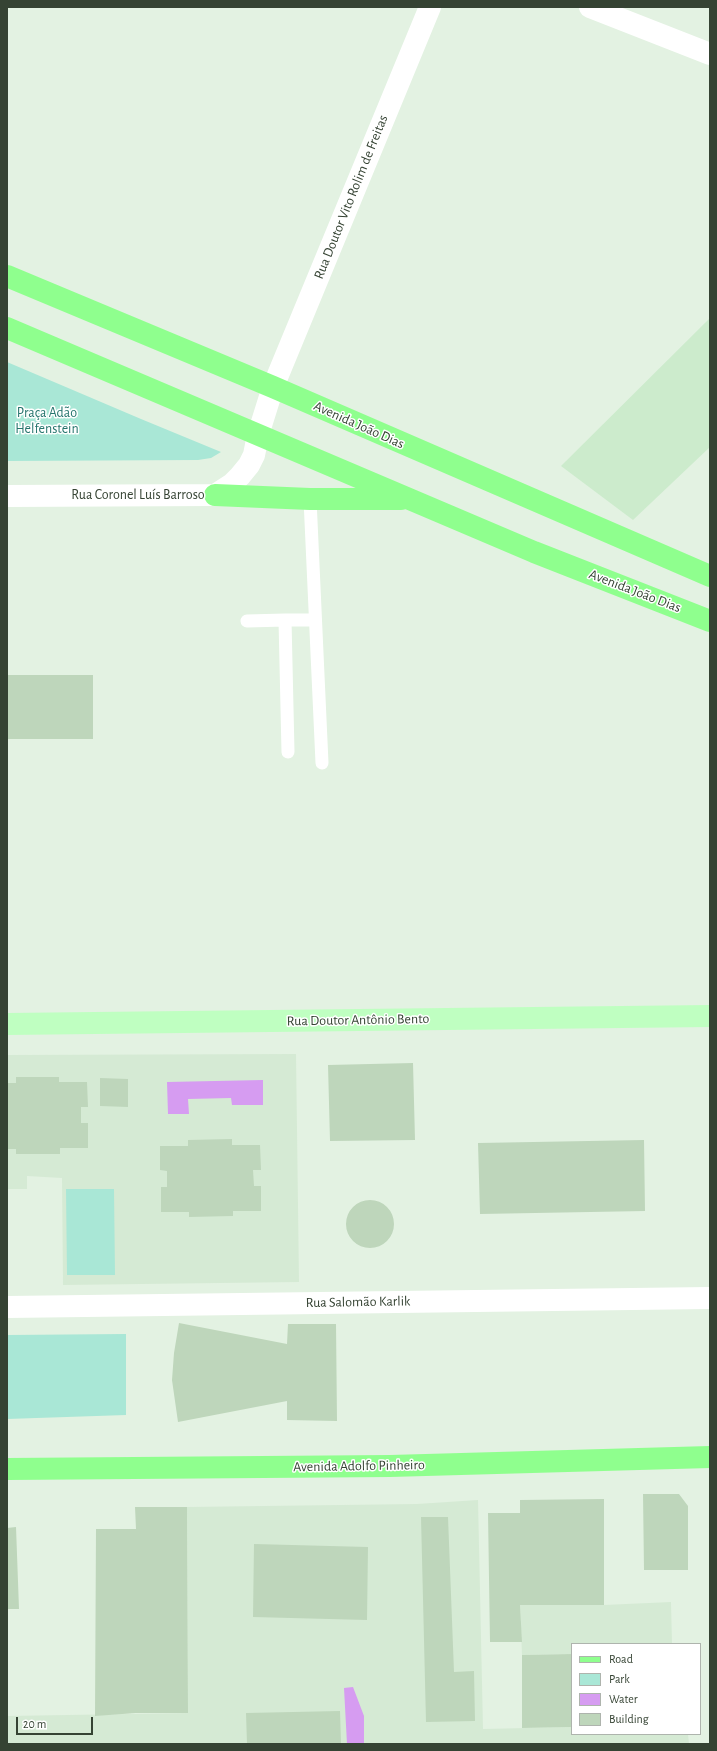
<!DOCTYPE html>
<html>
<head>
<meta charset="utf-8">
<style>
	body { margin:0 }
	#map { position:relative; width:717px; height:1751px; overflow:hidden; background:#e3f2e2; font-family:"Alegreya Sans",sans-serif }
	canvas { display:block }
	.frame { position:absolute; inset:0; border:8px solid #354333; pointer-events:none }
	.legend { position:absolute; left:571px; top:1643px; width:130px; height:92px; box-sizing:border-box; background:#fff; border:1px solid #aeb4ad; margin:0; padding:5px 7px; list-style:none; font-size:12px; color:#354333 }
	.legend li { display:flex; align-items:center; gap:8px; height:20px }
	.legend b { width:20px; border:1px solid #aeb4ad }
	.scale { position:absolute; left:16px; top:1717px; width:77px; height:18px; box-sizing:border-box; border:2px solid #354333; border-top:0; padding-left:5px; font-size:12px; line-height:14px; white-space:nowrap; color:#354333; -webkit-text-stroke:3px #fff; paint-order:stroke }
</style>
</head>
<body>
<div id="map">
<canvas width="717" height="1751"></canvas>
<div class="frame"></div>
<ul class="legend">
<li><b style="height:5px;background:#8fff8e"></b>Road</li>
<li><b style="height:11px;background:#a9e7d6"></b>Park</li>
<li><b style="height:11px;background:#d69cf1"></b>Water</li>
<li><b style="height:11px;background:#bed6bb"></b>Building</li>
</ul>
<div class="scale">20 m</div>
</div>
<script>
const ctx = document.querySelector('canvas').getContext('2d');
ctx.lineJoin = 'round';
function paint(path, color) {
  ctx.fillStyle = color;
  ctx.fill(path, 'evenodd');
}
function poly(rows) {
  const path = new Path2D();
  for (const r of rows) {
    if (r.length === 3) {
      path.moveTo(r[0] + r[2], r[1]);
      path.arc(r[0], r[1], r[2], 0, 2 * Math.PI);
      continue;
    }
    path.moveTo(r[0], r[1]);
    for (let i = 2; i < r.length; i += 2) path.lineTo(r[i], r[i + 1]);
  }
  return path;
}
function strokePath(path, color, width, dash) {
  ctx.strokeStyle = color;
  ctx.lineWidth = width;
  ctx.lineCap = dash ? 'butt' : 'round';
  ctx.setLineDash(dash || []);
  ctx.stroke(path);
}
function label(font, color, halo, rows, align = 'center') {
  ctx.font = font + ' "Alegreya Sans",sans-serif';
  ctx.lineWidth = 3;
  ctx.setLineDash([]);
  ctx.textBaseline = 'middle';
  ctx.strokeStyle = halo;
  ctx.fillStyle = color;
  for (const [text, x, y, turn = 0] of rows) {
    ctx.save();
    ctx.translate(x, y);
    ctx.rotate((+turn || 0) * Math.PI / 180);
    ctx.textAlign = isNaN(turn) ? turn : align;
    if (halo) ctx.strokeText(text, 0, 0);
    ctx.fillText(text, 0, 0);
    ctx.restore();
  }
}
paint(poly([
	[296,1054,299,1282,63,1285,62,1178,27,1176,27,1189,7,1189,7,1055],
	[478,1500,483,1729,572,1727,572,1734,688,1734,689,1744,7,1744,7,1716,188,1713,187,1507,417,1504],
	[671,1602,672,1644,572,1644,572,1654,522,1655,520,1605,604,1605]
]), '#d5ead4');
paint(poly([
	[710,318,710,447,633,520,561,466]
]), '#ccebcc');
paint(poly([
	[7,362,141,419,221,452,211,458,198,460,7,461],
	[66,1189,114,1189,115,1275,67,1275],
	[126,1334,126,1415,7,1419,7,1335]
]), '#a9e7d6');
paint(poly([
	[263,1080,263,1105,232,1105,231,1098,188,1099,189,1114,168,1114,167,1082],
	[353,1687,364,1716,364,1744,347,1744,344,1688]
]), '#d69cf1');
paint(poly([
	[7,675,93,675,93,739,7,739],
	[413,1063,415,1140,330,1141,328,1065],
	[16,1077,59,1077,59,1082,87,1082,88,1107,81,1107,81,1123,88,1123,88,1148,60,1148,60,1154,16,1154,16,1149,7,1149,7,1083,16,1083],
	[100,1078,128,1079,128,1107,100,1106],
	[232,1139,232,1145,260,1145,261,1170,253,1170,254,1186,261,1186,261,1211,233,1211,233,1216,189,1217,189,1212,161,1212,161,1187,167,1187,167,1171,160,1170,160,1146,188,1146,188,1140],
	[644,1140,645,1211,480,1214,478,1143],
	[370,1224,24],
	[179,1323,287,1344,288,1324,336,1324,337,1421,287,1420,287,1401,178,1422,172,1380,174,1353],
	[643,1494,679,1494,688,1506,688,1570,644,1570],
	[604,1499,604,1605,520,1605,522,1642,490,1642,488,1513,520,1513,520,1500],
	[135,1507,187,1507,188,1713,136,1713,95,1716,96,1529,136,1529],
	[421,1517,448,1517,454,1672,474,1671,475,1721,426,1722],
	[16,1527,19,1609,7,1609,7,1528],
	[254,1544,368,1547,367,1620,253,1617],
	[572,1654,572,1727,522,1728,522,1655],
	[340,1711,341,1744,247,1744,246,1713]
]), '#bed6bb');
strokePath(poly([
	[310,499,322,763],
	[247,621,285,620],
	[288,752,285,620,315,620]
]), '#fff', 13);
strokePath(poly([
	[590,7,710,54],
	[7,496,215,495,232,484,240,476,249,465,254,455,258,435,273,387,430,7],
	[7,1307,710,1298]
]), '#fff', 22);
strokePath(poly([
	[7,1024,710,1016]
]), '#bfffc1', 22);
strokePath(poly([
	[7,276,273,387,710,576],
	[7,328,534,552,710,621],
	[215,495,310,499,401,499],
	[7,1469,390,1466,710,1457]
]), '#8fff8e', 22);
label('14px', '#354333', '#fff', [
	["Rua Doutor Vito Rolim de Freitas",351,197,-68],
	["Avenida João Dias",359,425,24],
	["Rua Coronel Luís Barroso",138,495],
	["Avenida João Dias",635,591,21],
	["Rua Doutor Antônio Bento",358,1020,-1],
	["Rua Salomão Karlik",358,1302,-1],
	["Avenida Adolfo Pinheiro",359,1466,-1]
]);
label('14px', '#26756d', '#fff', [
	["Praça Adão",47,413],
	["Helfenstein",47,429]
]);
</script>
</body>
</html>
